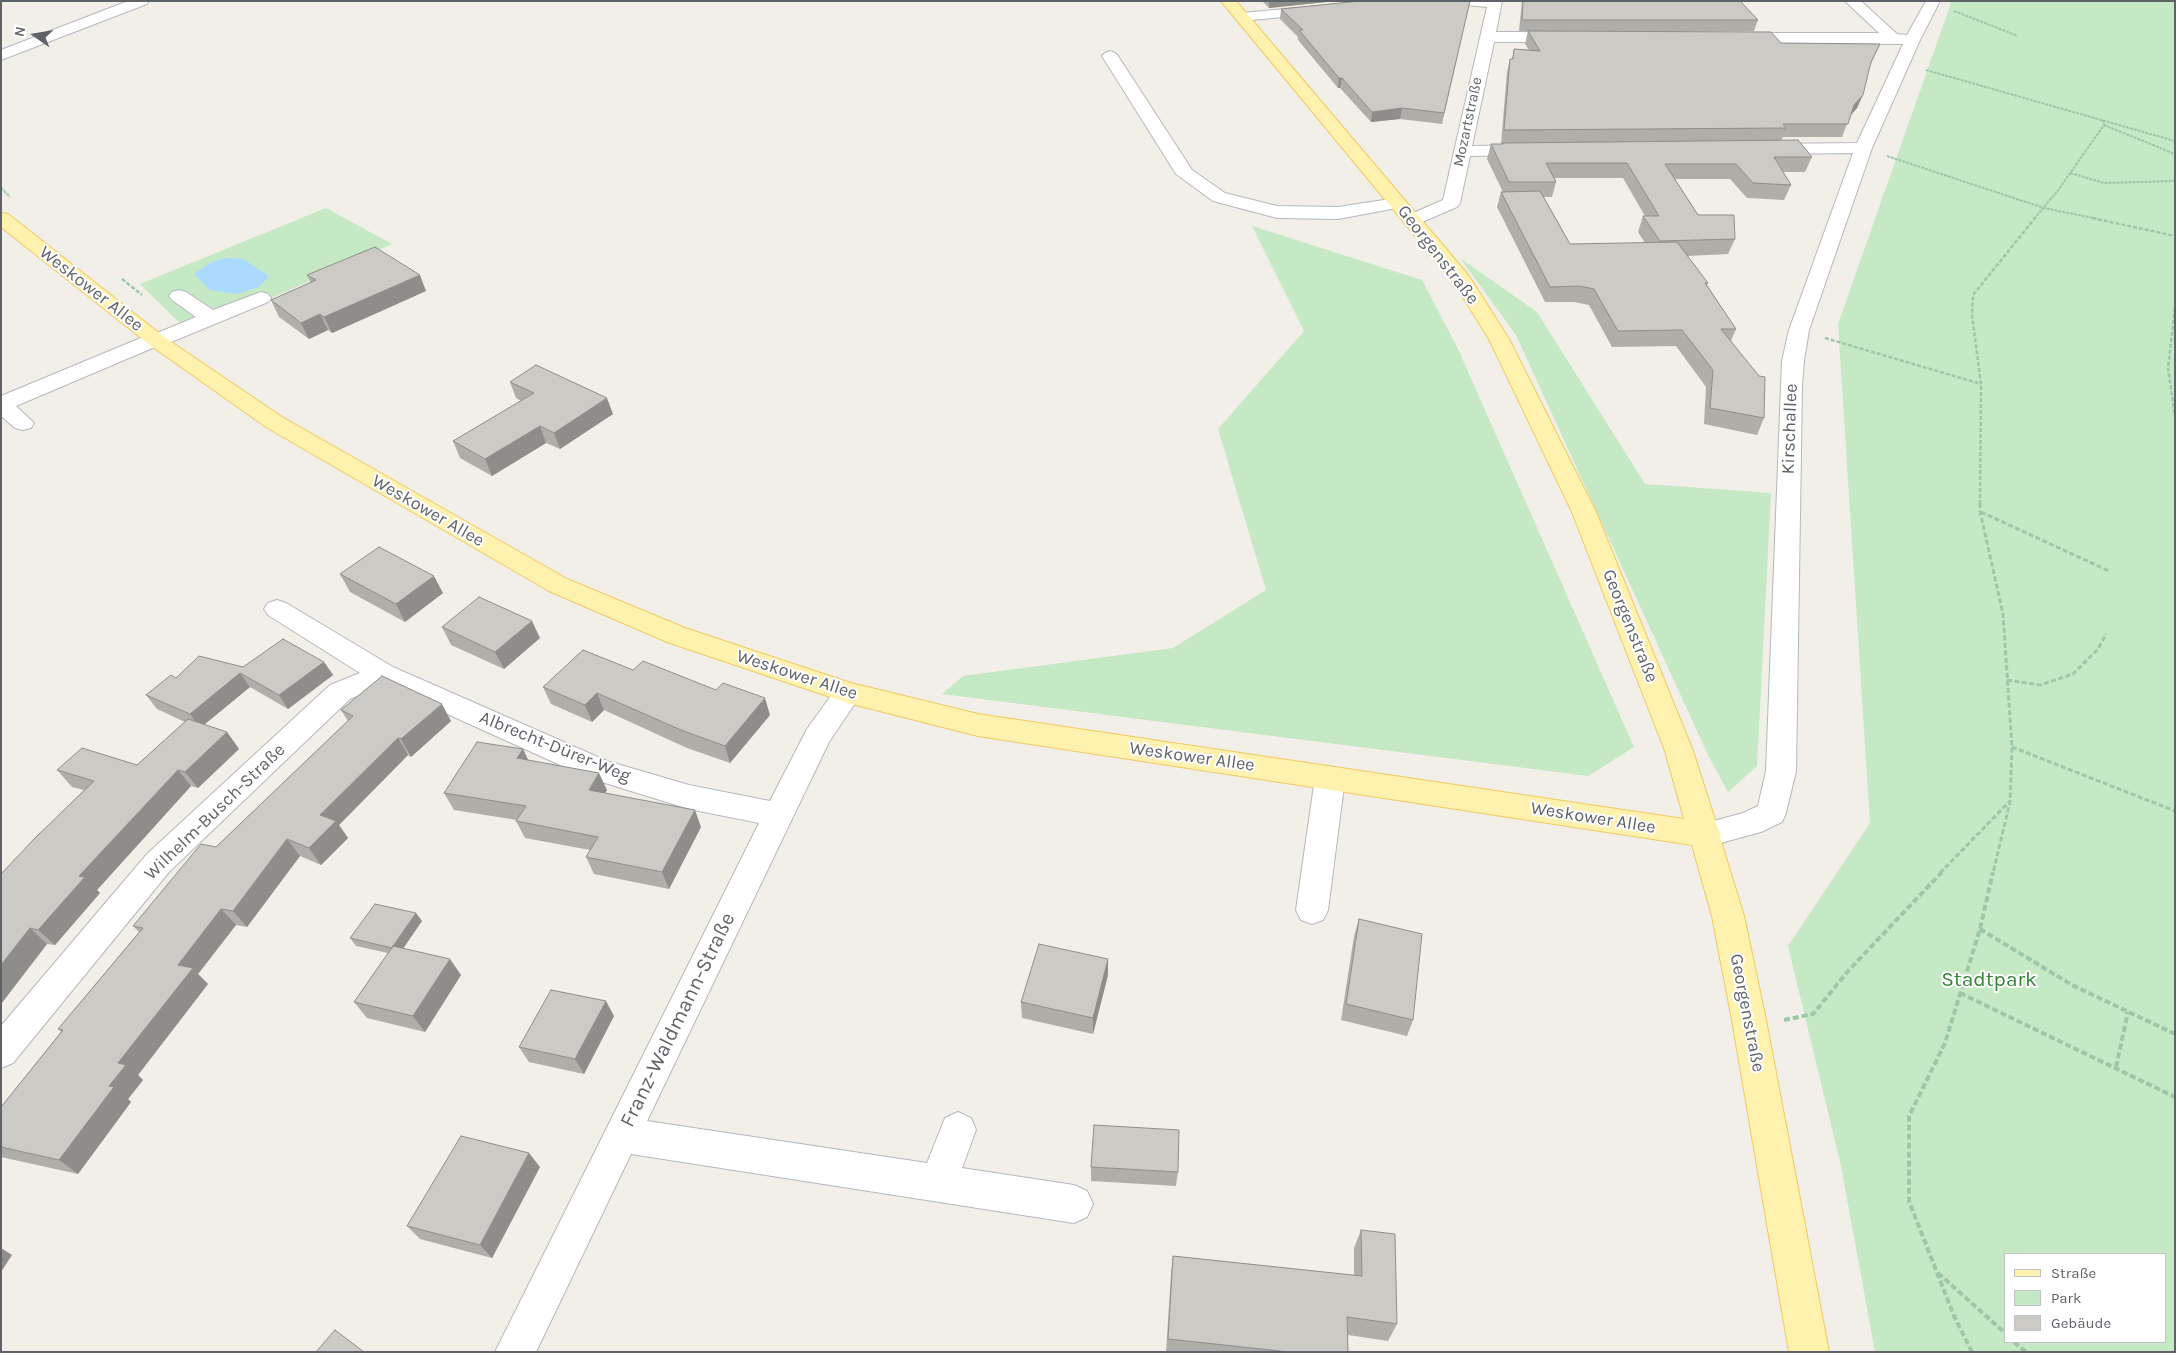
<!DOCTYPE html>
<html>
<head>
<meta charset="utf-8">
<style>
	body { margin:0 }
	#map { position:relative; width:2176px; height:1353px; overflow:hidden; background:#f1efe8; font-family:Karla,sans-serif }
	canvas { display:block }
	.frame { position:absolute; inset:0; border:2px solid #5f6368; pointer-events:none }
	.legend { position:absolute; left:2004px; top:1253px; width:162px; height:90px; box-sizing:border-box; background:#fff; border:1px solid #bfc1c3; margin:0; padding:6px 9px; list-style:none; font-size:15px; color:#5f6368 }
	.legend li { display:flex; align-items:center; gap:10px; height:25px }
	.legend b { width:25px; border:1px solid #bfc1c3 }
	.north { position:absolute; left:10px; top:10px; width:50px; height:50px; -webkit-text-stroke:4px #fff; paint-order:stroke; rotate:283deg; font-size:14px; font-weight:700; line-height:20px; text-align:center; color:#5f6368 }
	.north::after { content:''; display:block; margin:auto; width:18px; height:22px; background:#5f6368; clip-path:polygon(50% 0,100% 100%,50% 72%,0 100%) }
</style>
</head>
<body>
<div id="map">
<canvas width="2176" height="1353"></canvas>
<div class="frame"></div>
<ul class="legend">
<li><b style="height:6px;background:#fff2af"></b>Straße</li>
<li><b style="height:14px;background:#c5e8c5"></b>Park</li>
<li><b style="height:14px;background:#cccac5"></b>Gebäude</li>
</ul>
<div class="north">N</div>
</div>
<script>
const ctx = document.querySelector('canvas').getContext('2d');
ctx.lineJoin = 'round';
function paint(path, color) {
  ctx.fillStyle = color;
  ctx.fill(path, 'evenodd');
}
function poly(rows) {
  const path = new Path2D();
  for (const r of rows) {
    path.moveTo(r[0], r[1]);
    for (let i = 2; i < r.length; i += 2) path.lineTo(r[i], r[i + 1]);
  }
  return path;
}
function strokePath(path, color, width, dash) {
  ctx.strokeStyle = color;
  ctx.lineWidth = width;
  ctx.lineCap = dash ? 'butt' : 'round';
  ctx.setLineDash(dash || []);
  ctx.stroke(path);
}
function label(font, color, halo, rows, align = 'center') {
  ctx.font = font + ' Karla,sans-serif';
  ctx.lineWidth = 4;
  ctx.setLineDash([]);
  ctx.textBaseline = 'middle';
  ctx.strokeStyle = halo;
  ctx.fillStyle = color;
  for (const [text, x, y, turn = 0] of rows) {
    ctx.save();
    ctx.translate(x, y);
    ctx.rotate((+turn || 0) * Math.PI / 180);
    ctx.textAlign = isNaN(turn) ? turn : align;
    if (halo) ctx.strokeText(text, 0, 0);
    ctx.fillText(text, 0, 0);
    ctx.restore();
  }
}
paint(poly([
	[2175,1,2175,1352,1875,1352,1841,1166,1788,946,1870,823,1838,324,1951,3,1948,1],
	[2165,1254,2165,1342,2005,1342,2005,1254],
	[326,208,392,244,191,334,140,284],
	[1252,226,1422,280,1458,349,1634,747,1588,776,942,694,963,676,1173,648,1266,590,1218,429,1304,331],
	[1460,258,1537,312,1645,484,1771,493,1757,766,1728,792,1708,755,1516,335]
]), '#c5e8c5');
paint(poly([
	[227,258,243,259,269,276,259,287,237,294,210,290,194,274,211,262]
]), '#aadaff');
const minor = poly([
	[128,1,149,1,147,4,1,60,1,50,128,1],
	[1458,1,1502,1,1496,32,1564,32,1569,34,1572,37,1569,40,1564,42,1494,42,1472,146,1527,145,1533,146,1536,150,1533,154,1527,155,1470,156,1460,203,1457,207,1413,226,1406,224,1404,220,1406,216,1443,200,1487,7,1465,5,1458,1],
	[1845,1,1861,1,1897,34,1907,35,1926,1,1940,1,1920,40,1872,148,1809,330,1804,361,1802,386,1796,771,1786,813,1782,822,1761,832,1706,847,1695,844,1691,835,1695,826,1743,813,1758,806,1766,771,1782,361,1789,330,1853,153,1767,154,1761,153,1758,149,1761,145,1767,144,1857,143,1903,44,1740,43,1735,41,1732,38,1735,35,1740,33,1879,33,1845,1],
	[1318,6,1323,7,1325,10,1323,13,1242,21,1237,20,1235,17,1237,14,1242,13,1318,6],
	[1110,51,1115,53,1118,56,1192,170,1225,193,1277,206,1338,207,1397,198,1403,199,1406,203,1403,207,1397,208,1338,219,1277,218,1213,201,1176,174,1102,56,1105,53,1110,51],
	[179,290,186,292,213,310,261,292,268,294,271,298,268,302,164,345,155,347,16,406,34,423,31,428,23,430,15,428,1,416,1,396,148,335,157,333,196,317,172,300,169,296,172,292,179,290],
	[277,600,286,603,393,667,607,761,689,785,770,801,807,729,838,686,848,683,858,686,862,693,829,742,647,1121,927,1163,945,1118,958,1112,971,1118,976,1130,962,1168,1074,1185,1087,1191,1093,1204,1087,1217,1074,1223,631,1154,536,1352,495,1352,759,823,689,809,589,778,383,685,350,699,169,872,13,1063,1,1068,1,1026,147,854,330,685,360,673,268,615,264,609,268,603,277,600],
	[1330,766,1340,770,1345,778,1328,910,1323,920,1312,924,1301,920,1296,910,1315,778,1320,770,1330,766]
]);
const major = poly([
	[1221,1,1236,1,1469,276,1509,339,1596,512,1693,751,1717,826,1721,835,1720,838,1744,916,1766,1020,1829,1352,1789,1352,1732,1020,1712,916,1692,845,978,736,848,703,667,642,549,591,266,427,150,345,1,227,1,213,8,214,164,337,282,417,567,579,685,628,851,683,978,714,1684,819,1665,751,1572,512,1489,339,1454,283,1221,1]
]);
strokePath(minor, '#b5b8bc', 2);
strokePath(major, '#f2c960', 2);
strokePath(poly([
	[1954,11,2018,36],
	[1926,70,2175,141],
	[2104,125,2175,154],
	[1887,156,2044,208,2098,219],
	[2070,173,2104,183,2175,181],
	[1,188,10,197],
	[2034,219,2059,189,2104,125,2103,120]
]), '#9cc7a9', 2, [3, 1]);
strokePath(poly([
	[2092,218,2175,236],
	[122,279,142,295],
	[2175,308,2168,368,2175,417],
	[1825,338,1981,384],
	[1980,504,1981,384,1972,315,1973,295,2035,218]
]), '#9cc7a9', 2.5, [4, 2]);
strokePath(poly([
	[1980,503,1980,511,2003,614,2012,747,2010,802,1993,873],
	[1981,512,2109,571],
	[2007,680,2040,685,2073,674,2098,649,2106,634],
	[2012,747,2175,811],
	[1940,873,2009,802]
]), '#9cc7a9', 3, [5, 2.5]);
strokePath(poly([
	[1980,929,2072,985,2175,1034],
	[1960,993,2175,1097],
	[1784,1020,1813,1014,1849,970,1942,872],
	[2116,1067,2128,1012],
	[1938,1273,2005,1333],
	[2014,1342,2026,1352],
	[1972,1352,1954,1316,1909,1201,1909,1116,1945,1043,1980,929,1993,872]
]), '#9cc7a9', 4, [6, 3]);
paint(minor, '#fff');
paint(major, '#fff2af');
paint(poly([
	[1262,1,1336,1,1269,8],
	[1470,1,1442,124,1400,119,1371,122,1340,88,1338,88,1298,40,1298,37,1280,19,1281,9],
	[1522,1,1740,1,1758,20,1754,31,1548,31,1781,43,1880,44,1870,66,1857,108,1850,116,1842,137,1783,137,1781,141,1812,157,1805,172,1783,172,1791,185,1784,200,1747,198,1730,179,1675,179,1698,215,1735,239,1728,254,1687,256,1708,283,1707,285,1736,329,1731,341,1764,418,1757,435,1704,424,1706,387,1676,346,1612,347,1589,305,1574,302,1545,302,1497,207,1501,192,1503,192,1487,159,1491,144,1503,144,1501,144,1507,72,1510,59,1512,59,1514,49,1529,50,1525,44,1528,31,1519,31],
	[1555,178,1623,178,1645,216,1643,216,1638,232,1645,243,1570,244,1544,197,1552,197,1556,182],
	[307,275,426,291,332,333,328,330,309,339,279,317,271,300,311,283],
	[510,382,613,414,560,449,546,443,492,476,460,458,453,441,521,401,516,398],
	[340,574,443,593,405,622,350,592],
	[442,627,540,638,504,669,451,645],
	[324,662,333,675,288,709,250,687,204,725,227,732,239,749,198,788,191,786,97,890,100,893,55,945,47,944,1,1004,1,874,84,790,72,787,57,770,137,765,185,722,157,709,146,695,176,678,243,667],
	[633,670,770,715,730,763,687,748,604,710,592,722,551,704,543,687],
	[341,710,451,721,411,757,408,755,339,825,348,838,321,865,300,856,247,927,236,925,198,974,208,984,138,1075,143,1080,128,1099,131,1102,78,1174,1,1157,1,1107,61,1032,58,1029,139,932,133,926,348,721],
	[523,749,528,760,607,790,605,793,701,827,669,889,594,874,586,857,590,850,525,838,516,821,517,820,454,810,444,793],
	[1359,919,1413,1020,1407,1036,1341,1020,1354,936],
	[422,921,403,948,461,975,425,1032,367,1018,354,1002,388,953,356,946,350,938],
	[1108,959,1108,975,1093,1034,1022,1018,1021,1002],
	[614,1016,584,1074,529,1062,519,1047],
	[540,1167,492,1258,420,1239,407,1226],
	[1091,1167,1178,1172,1176,1186,1091,1181],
	[1361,1230,1397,1324,1388,1341,1348,1335,1348,1352,1166,1352,1171,1274,1173,1256,1354,1276,1354,1248]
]), '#afaea9');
paint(poly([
	[1269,1,1336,1,1269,8],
	[1339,78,1342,78,1340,88,1338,88],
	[1863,95,1857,108,1848,118,1854,105],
	[1402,108,1400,119,1371,122,1372,112],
	[420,275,426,291,332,333,324,317],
	[320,314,328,330,309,339,301,323],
	[607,398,613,414,560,449,554,433],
	[540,426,546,443,492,476,485,459],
	[434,576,443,593,405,622,396,604],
	[532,621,540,638,504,669,495,652],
	[324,662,333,675,288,709,279,695],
	[240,673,250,687,200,728,190,714],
	[597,693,604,710,592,722,585,705],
	[765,698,770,715,730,763,725,746],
	[442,704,451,721,411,757,401,739],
	[227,732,239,749,198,788,185,772],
	[398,738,408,755,339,825,348,838,321,865,309,848,320,815],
	[523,749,531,766,517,758],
	[178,770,191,786,97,890,100,893,55,945,38,930,79,876],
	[599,773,607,790,597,807,589,790],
	[695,810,701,827,669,889,662,872],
	[287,839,300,856,247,927,233,911],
	[221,909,236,925,198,974,208,984,138,1075,143,1080,128,1099,131,1102,78,1174,59,1160,178,965],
	[416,913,422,921,398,956,392,948],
	[30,928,47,944,1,1004,1,965],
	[450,959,461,975,425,1032,413,1016],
	[1108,959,1108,975,1093,1034,1093,1018],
	[606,1001,614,1016,584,1074,575,1059],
	[529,1153,540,1167,492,1258,480,1245],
	[1,1248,12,1255,1,1272]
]), '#8f8d8a');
const building = poly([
	[1360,1,1470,1,1444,113,1402,108,1372,112,1342,78,1339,78,1299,30,1303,30,1281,9,1360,1],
	[1523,1,1740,1,1758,20,1522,20,1523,1],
	[1528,31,1771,32,1781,43,1880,44,1871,62,1863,95,1854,105,1848,124,1783,124,1786,128,1504,130,1510,59,1513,59,1514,49,1540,51,1528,31],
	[1798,140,1812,157,1774,157,1791,185,1753,183,1736,164,1665,164,1698,215,1734,215,1735,239,1660,241,1643,216,1659,216,1627,163,1546,163,1556,182,1509,182,1491,144,1503,144,1503,143,1798,140],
	[1540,191,1570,244,1677,242,1708,283,1705,283,1736,329,1721,329,1759,376,1765,377,1764,418,1710,408,1713,370,1682,330,1618,331,1594,289,1579,286,1550,287,1501,192,1540,191],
	[375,247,420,275,324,317,320,314,301,323,271,300,316,280,307,275,375,247],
	[536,365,607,398,554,433,540,426,485,459,453,441,534,393,510,382,536,365],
	[379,547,434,576,396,604,340,574,379,547],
	[479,597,532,621,495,652,442,627,479,597],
	[283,639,324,662,279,695,240,673,190,714,146,695,171,675,176,678,199,656,243,667,283,639],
	[583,650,633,670,643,661,716,690,723,683,765,698,725,746,681,730,597,693,585,705,543,687,583,650],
	[382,676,442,704,401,739,398,738,320,815,336,821,309,848,287,839,233,911,221,909,178,965,193,968,118,1063,126,1065,109,1086,114,1087,59,1160,1,1147,1,1107,63,1030,58,1029,143,928,133,926,201,844,216,847,353,716,341,710,382,676],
	[188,719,227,732,185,772,178,770,79,876,85,877,38,930,30,928,1,965,1,874,34,839,94,781,57,770,82,748,137,765,188,719],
	[477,742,523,749,517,758,599,773,589,790,695,810,662,872,586,857,598,837,516,821,526,806,444,793,477,742],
	[375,904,416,913,393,946,392,948,350,938,375,904],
	[1359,919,1422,934,1413,1020,1346,1004,1359,919],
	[1039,944,1108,959,1093,1018,1021,1002,1039,944],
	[393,946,450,959,413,1016,354,1002,393,946],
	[551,990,606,1001,575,1059,519,1047,551,990],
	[1094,1125,1179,1130,1178,1172,1091,1167,1094,1125],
	[461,1136,529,1153,480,1245,407,1226,461,1136],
	[1361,1230,1395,1234,1397,1324,1347,1317,1348,1352,1289,1352,1168,1339,1173,1256,1362,1276,1361,1230],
	[335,1330,364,1352,316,1352,335,1330]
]);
paint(building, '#cccac5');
strokePath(building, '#8f8d8a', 1);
label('15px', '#5f6368', '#fff', [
	["Mozartstraße",1468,122,-78]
]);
label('18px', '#5f6368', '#fff', [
	["Georgenstraße",1438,255,52],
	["Weskower Allee",91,289,38],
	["Kirschallee",1790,429,-88],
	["Weskower Allee",428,511,30],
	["Georgenstraße",1630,626,68],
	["Weskower Allee",797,675,18],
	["Albrecht-Dürer-Weg",555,747,22],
	["Weskower Allee",1192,757,8],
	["Wilhelm-Busch-Straße",215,812,-44],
	["Weskower Allee",1593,818,9],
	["Georgenstraße",1747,1013,79]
]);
label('21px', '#348238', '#fff', [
	["Stadtpark",1989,980]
]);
label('21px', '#5f6368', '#fff', [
	["Franz-Waldmann-Straße",678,1020,-64]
]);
</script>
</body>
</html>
